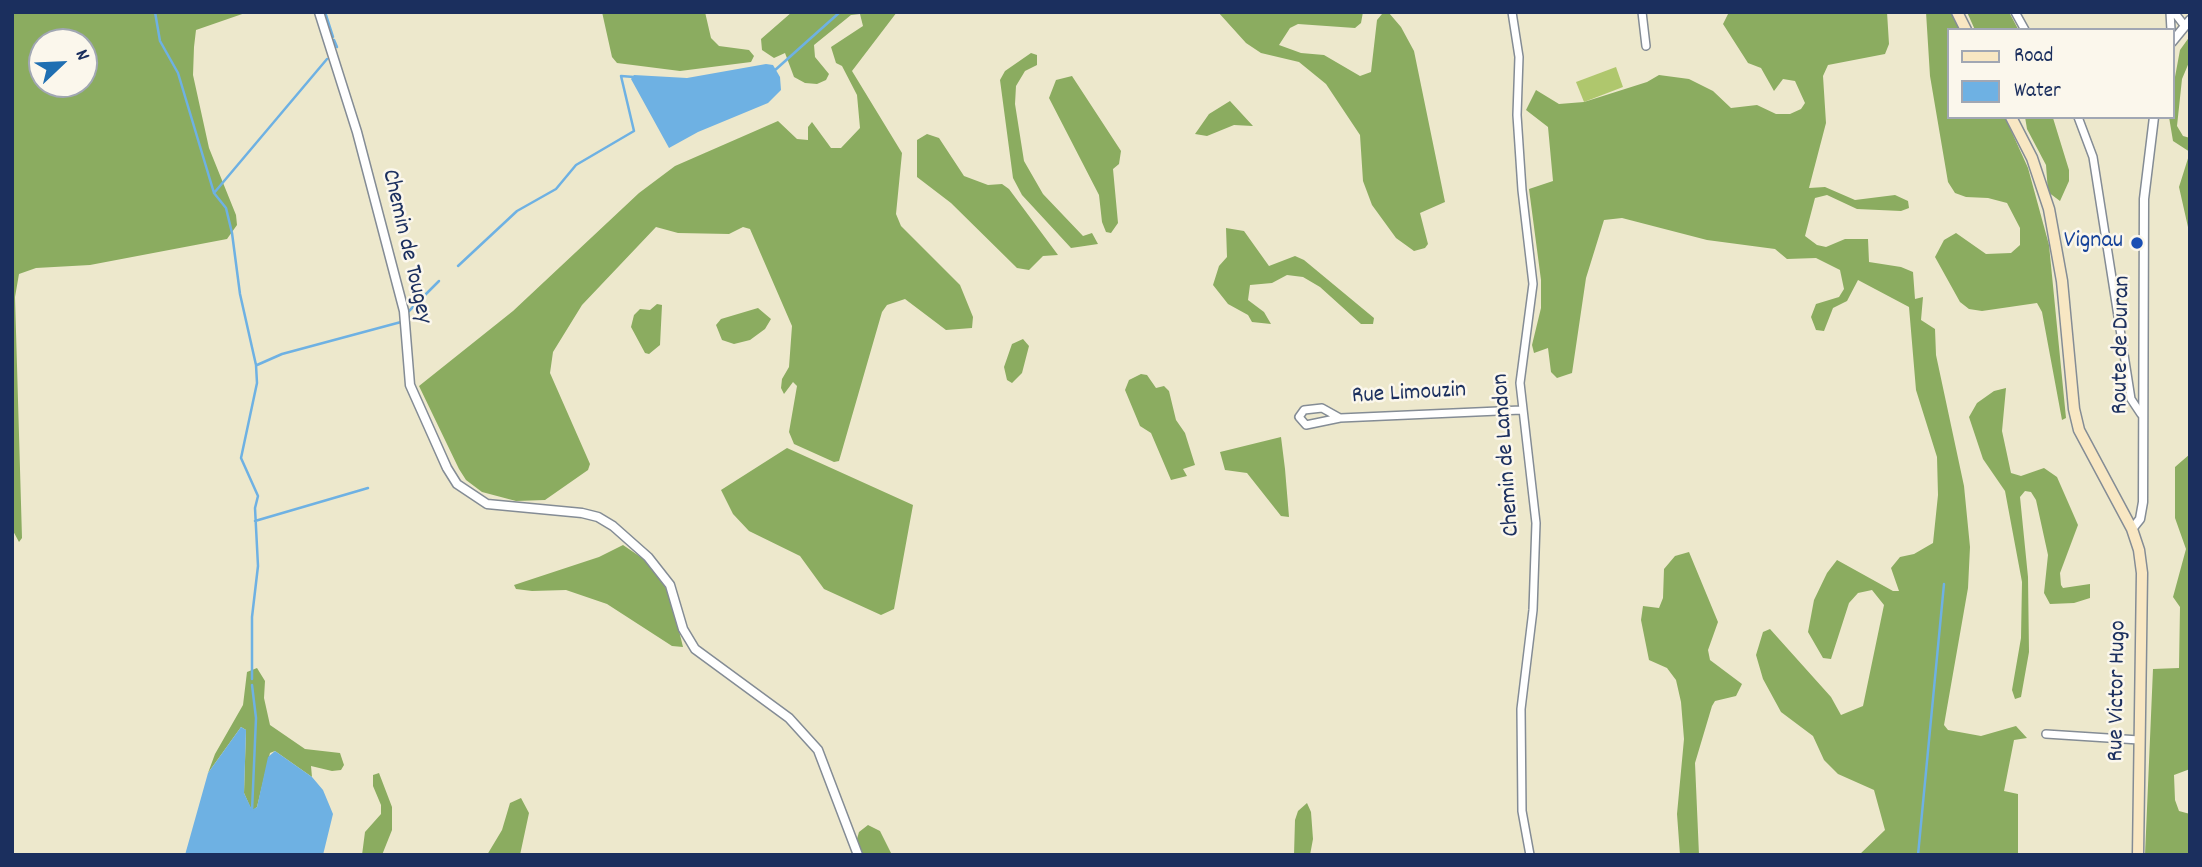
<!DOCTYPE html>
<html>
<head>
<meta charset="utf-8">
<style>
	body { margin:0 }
	#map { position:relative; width:2202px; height:867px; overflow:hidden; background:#ede8cc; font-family:Dekko,sans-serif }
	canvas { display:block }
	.frame { position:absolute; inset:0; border:14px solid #1b2f5e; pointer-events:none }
	.legend { position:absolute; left:1947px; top:28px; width:228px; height:91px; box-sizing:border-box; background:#fbf7ec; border:2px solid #a1a7b3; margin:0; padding:9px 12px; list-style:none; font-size:21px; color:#1b2f5e }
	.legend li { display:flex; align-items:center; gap:14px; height:35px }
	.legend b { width:35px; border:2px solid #a1a7b3 }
	.north { position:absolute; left:28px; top:28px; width:70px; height:70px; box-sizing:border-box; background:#fbf7ec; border:2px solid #a1a7b3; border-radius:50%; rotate:67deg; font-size:19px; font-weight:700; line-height:28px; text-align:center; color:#1b2f5e }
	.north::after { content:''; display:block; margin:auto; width:24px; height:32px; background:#1f6fb2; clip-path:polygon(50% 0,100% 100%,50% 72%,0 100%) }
</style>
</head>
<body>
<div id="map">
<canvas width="2202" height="867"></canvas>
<div class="frame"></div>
<ul class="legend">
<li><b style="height:9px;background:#f8e7c3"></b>Road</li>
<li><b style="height:19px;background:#6eb1e3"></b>Water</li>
</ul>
<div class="north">N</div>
</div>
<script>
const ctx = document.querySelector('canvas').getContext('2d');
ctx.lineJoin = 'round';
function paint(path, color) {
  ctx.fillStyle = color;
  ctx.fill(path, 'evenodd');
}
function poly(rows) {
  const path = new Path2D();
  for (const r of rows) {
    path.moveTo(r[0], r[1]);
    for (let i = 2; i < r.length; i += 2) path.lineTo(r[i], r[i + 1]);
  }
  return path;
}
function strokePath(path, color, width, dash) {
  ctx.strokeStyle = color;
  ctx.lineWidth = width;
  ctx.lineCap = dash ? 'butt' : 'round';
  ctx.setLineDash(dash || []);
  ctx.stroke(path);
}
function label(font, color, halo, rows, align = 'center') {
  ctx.font = font + ' Dekko,sans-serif';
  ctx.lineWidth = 5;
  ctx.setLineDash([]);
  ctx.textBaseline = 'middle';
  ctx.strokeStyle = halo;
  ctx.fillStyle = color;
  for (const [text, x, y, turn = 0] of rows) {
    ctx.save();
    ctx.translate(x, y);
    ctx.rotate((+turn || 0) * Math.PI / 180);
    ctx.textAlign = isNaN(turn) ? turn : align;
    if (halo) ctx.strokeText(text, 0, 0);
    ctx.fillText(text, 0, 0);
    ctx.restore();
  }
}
paint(poly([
	[1616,67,1623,87,1584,102,1576,82]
]), '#afc76d');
paint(poly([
	[12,12,248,12,196,30,194,47,193,75,209,148,236,215,237,225,227,239,90,265,36,268,19,274,15,297,22,538,19,542,12,529],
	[42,42,84,42,84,84,42,84],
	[602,12,705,12,711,38,719,46,749,50,754,56,751,62,680,71,617,63,612,57],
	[792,12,897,12,852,71,902,153,896,214,901,226,960,285,973,317,972,328,946,330,905,299,887,305,882,312,839,461,834,462,794,444,789,432,797,386,793,382,784,394,781,388,782,379,789,367,792,326,750,229,743,227,729,234,678,233,656,227,582,305,553,352,550,373,590,464,588,470,545,500,516,501,482,492,466,480,459,469,419,386,513,311,639,193,675,166,778,121,797,139,808,140,808,127,812,122,831,148,841,148,860,128,857,95,842,66,836,63,831,47,863,26,860,14,851,15,814,45,815,57,829,74,826,80,817,84,805,83,794,77,785,53,774,58,762,50,761,39],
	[1218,12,1363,12,1361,23,1355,28,1298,24,1290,28,1279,45,1301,53,1324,55,1360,76,1371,72,1377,20,1382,14,1389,13,1401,27,1414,51,1445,202,1420,213,1428,244,1425,248,1414,251,1396,238,1372,205,1363,181,1360,135,1326,84,1299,62,1261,53,1246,43],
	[1729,12,1887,12,1889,44,1885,54,1828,65,1823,76,1826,123,1809,188,1825,187,1855,200,1895,195,1908,201,1909,208,1901,211,1857,209,1827,195,1815,198,1805,236,1817,245,1826,247,1845,239,1868,239,1869,262,1901,267,1913,272,1915,299,1923,297,1921,320,1935,329,1936,355,1964,486,1970,547,1968,588,1944,725,1948,730,1981,736,2016,726,2027,738,2014,740,2004,791,2018,794,2018,855,1859,855,1885,830,1874,790,1838,774,1824,760,1813,736,1781,712,1763,679,1756,655,1763,632,1770,629,1831,697,1841,715,1863,706,1884,605,1872,590,1858,593,1849,603,1831,659,1823,658,1808,632,1814,600,1827,573,1837,560,1893,591,1899,591,1891,568,1900,557,1914,554,1933,543,1938,495,1937,457,1916,390,1909,307,1858,280,1847,301,1833,308,1824,331,1816,330,1811,317,1816,304,1839,297,1844,289,1840,270,1816,258,1787,259,1775,249,1707,240,1622,218,1604,220,1586,278,1572,373,1557,378,1551,372,1548,348,1534,353,1532,345,1541,308,1541,280,1529,189,1553,181,1548,127,1526,110,1536,90,1559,104,1584,102,1647,82,1659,75,1689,79,1713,91,1731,108,1757,105,1776,114,1790,114,1801,109,1805,103,1795,81,1783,79,1774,91,1761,68,1748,63,1723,24],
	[1926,12,1952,12,1961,30,1948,30,1948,117,2005,117,2028,168,2049,245,2066,418,2062,420,2042,312,2037,303,1982,311,1969,309,1960,302,1935,257,1944,240,1956,233,1986,254,2011,253,2020,245,2020,228,2007,203,1988,198,1966,197,1955,193,1948,182,1930,76],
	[1967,12,2009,12,2018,29,1975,30],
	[2190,36,2190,60,2182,79,2177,126,2183,136,2190,138,2190,236,2179,187,2190,152,2173,141,2169,117,2172,117,2172,93,2180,50],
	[1031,53,1037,55,1037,65,1025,71,1016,86,1015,104,1024,161,1043,194,1083,236,1092,233,1098,244,1071,248,1022,195,1013,178,1000,80,1005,71],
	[1072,76,1121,151,1119,164,1113,169,1118,223,1111,233,1106,232,1102,222,1099,195,1049,98,1056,80],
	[1230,101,1253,126,1234,125,1207,136,1195,134,1209,114],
	[2025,117,2053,118,2069,170,2069,181,2060,201,2048,192,2046,165,2027,129],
	[927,134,939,138,964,176,988,185,1002,184,1009,189,1058,255,1043,256,1029,270,1017,268,951,203,917,177,917,140],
	[1226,228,1244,231,1269,266,1295,256,1304,260,1374,318,1373,324,1361,324,1320,287,1303,277,1287,275,1272,283,1250,285,1248,300,1264,312,1271,324,1252,322,1248,315,1228,304,1213,285,1219,266,1227,257],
	[657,304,662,305,660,345,649,354,645,353,631,327,634,315,640,309,650,310],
	[758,308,771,319,765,329,750,340,734,344,722,340,716,325,721,319],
	[1023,339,1029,346,1022,373,1012,383,1007,380,1004,367,1012,344],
	[1141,374,1147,375,1156,388,1164,386,1169,391,1176,420,1185,433,1195,465,1183,469,1187,476,1171,480,1151,433,1140,426,1125,390,1129,380],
	[2006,388,2002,431,2011,473,2021,476,2044,468,2057,477,2078,525,2060,573,2061,585,2063,588,2090,584,2090,598,2074,603,2050,604,2044,593,2048,555,2036,500,2031,492,2025,491,2020,497,2028,577,2029,652,2021,697,2015,699,2012,690,2021,638,2022,582,2005,491,1983,459,1969,417,1977,403,1994,391],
	[1281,437,1285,469,1289,517,1281,516,1247,473,1225,470,1220,452],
	[787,448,913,505,894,609,881,615,824,589,800,556,749,531,733,514,721,490],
	[2190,454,2190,769,2174,775,2175,800,2179,811,2190,814,2190,855,2145,855,2153,669,2179,668,2180,607,2173,597,2186,549,2175,518,2175,467],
	[623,545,645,560,663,583,671,598,683,647,672,646,607,604,566,590,532,591,516,589,514,585,599,557],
	[1689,552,1718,622,1708,650,1710,660,1742,684,1736,696,1715,701,1712,706,1695,763,1699,855,1680,855,1677,814,1684,739,1681,702,1676,680,1667,668,1649,660,1641,620,1643,606,1659,608,1663,598,1664,569,1675,556],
	[257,668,265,681,264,698,270,725,305,749,340,753,344,765,341,770,332,771,311,766,312,777,275,751,270,753,257,807,252,811,244,793,246,730,241,727,208,773,215,754,243,705,247,672],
	[379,773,392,807,392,830,382,855,362,855,365,832,381,814,381,805,373,786,373,775],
	[521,798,529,813,520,855,487,855,502,830,510,803],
	[1307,803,1311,812,1313,839,1310,855,1294,855,1295,820,1298,811],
	[868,825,880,831,892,855,862,855,857,839,859,832]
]), '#8bac60');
paint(poly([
	[766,64,773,65,780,77,781,90,768,103,698,132,669,148,631,79,634,75,687,78],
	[241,727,246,730,244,793,252,810,257,807,268,757,275,751,312,777,323,790,333,814,323,855,185,855,208,773]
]), '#6eb1e3');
strokePath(poly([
	[155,12,160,41,178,73,214,193,226,208,232,233,240,294,256,365,257,383,241,458,258,496,255,508,258,566,252,617,252,679],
	[325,12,333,37],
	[334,40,337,47],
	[774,71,840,12],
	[214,193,327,59],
	[458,266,517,211,556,189,576,165,634,131,621,76,634,77],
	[407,313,439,281],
	[257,365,282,354,401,322],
	[255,521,368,488],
	[252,685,256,718,252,811],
	[1918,855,1944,584]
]), '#6eb1e3', 2.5);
const minor = poly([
	[1512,12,1519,57,1517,115,1522,190,1533,284,1520,383,1536,523,1533,610,1521,709,1522,811,1530,855],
	[1642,12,1646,46],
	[2015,12,2025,30],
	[2170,12,2171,30],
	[2174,12,2184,25],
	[2078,117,2093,157,2131,399,2141,414],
	[1340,418,1306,425,1299,417,1304,410,1322,408,1340,418,1521,410],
	[2046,734,2139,740]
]);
const tertiary = poly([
	[319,12,357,132,404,311,410,385,447,468,457,484,487,504,582,513,598,517,613,526,648,557,670,585,683,629,695,649,789,718,818,750,858,855],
	[2172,42,2190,20],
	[2132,529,2140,519,2143,502,2144,199,2154,117]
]);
const secondary = poly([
	[1957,12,1966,30],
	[2011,117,2032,158,2049,209,2062,281,2074,409,2079,430,2132,529,2139,550,2142,573,2138,855]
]);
strokePath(minor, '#848c95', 10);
strokePath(tertiary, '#848c95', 11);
strokePath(secondary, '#848c95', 13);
strokePath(minor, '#fff', 7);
strokePath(tertiary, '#fff', 8);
strokePath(secondary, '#f8e7c3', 10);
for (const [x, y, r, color] of [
	[2137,243,7,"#1a4fb4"]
]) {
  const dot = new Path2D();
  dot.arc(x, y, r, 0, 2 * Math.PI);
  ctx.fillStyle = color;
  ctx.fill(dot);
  strokePath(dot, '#fbf7ec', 2.5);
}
label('24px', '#164399', '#fbf7ec', [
	["Vignau",2123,243]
], 'right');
label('24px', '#1b2f5e', '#fbf7ec', [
	["Chemin de Tougey",405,247,77],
	["Route de Duran",2123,345,-89],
	["Rue Limouzin",1409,395,-3],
	["Chemin de Landon",1508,455,-94],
	["Rue Victor Hugo",2119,691,-89]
]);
</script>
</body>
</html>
